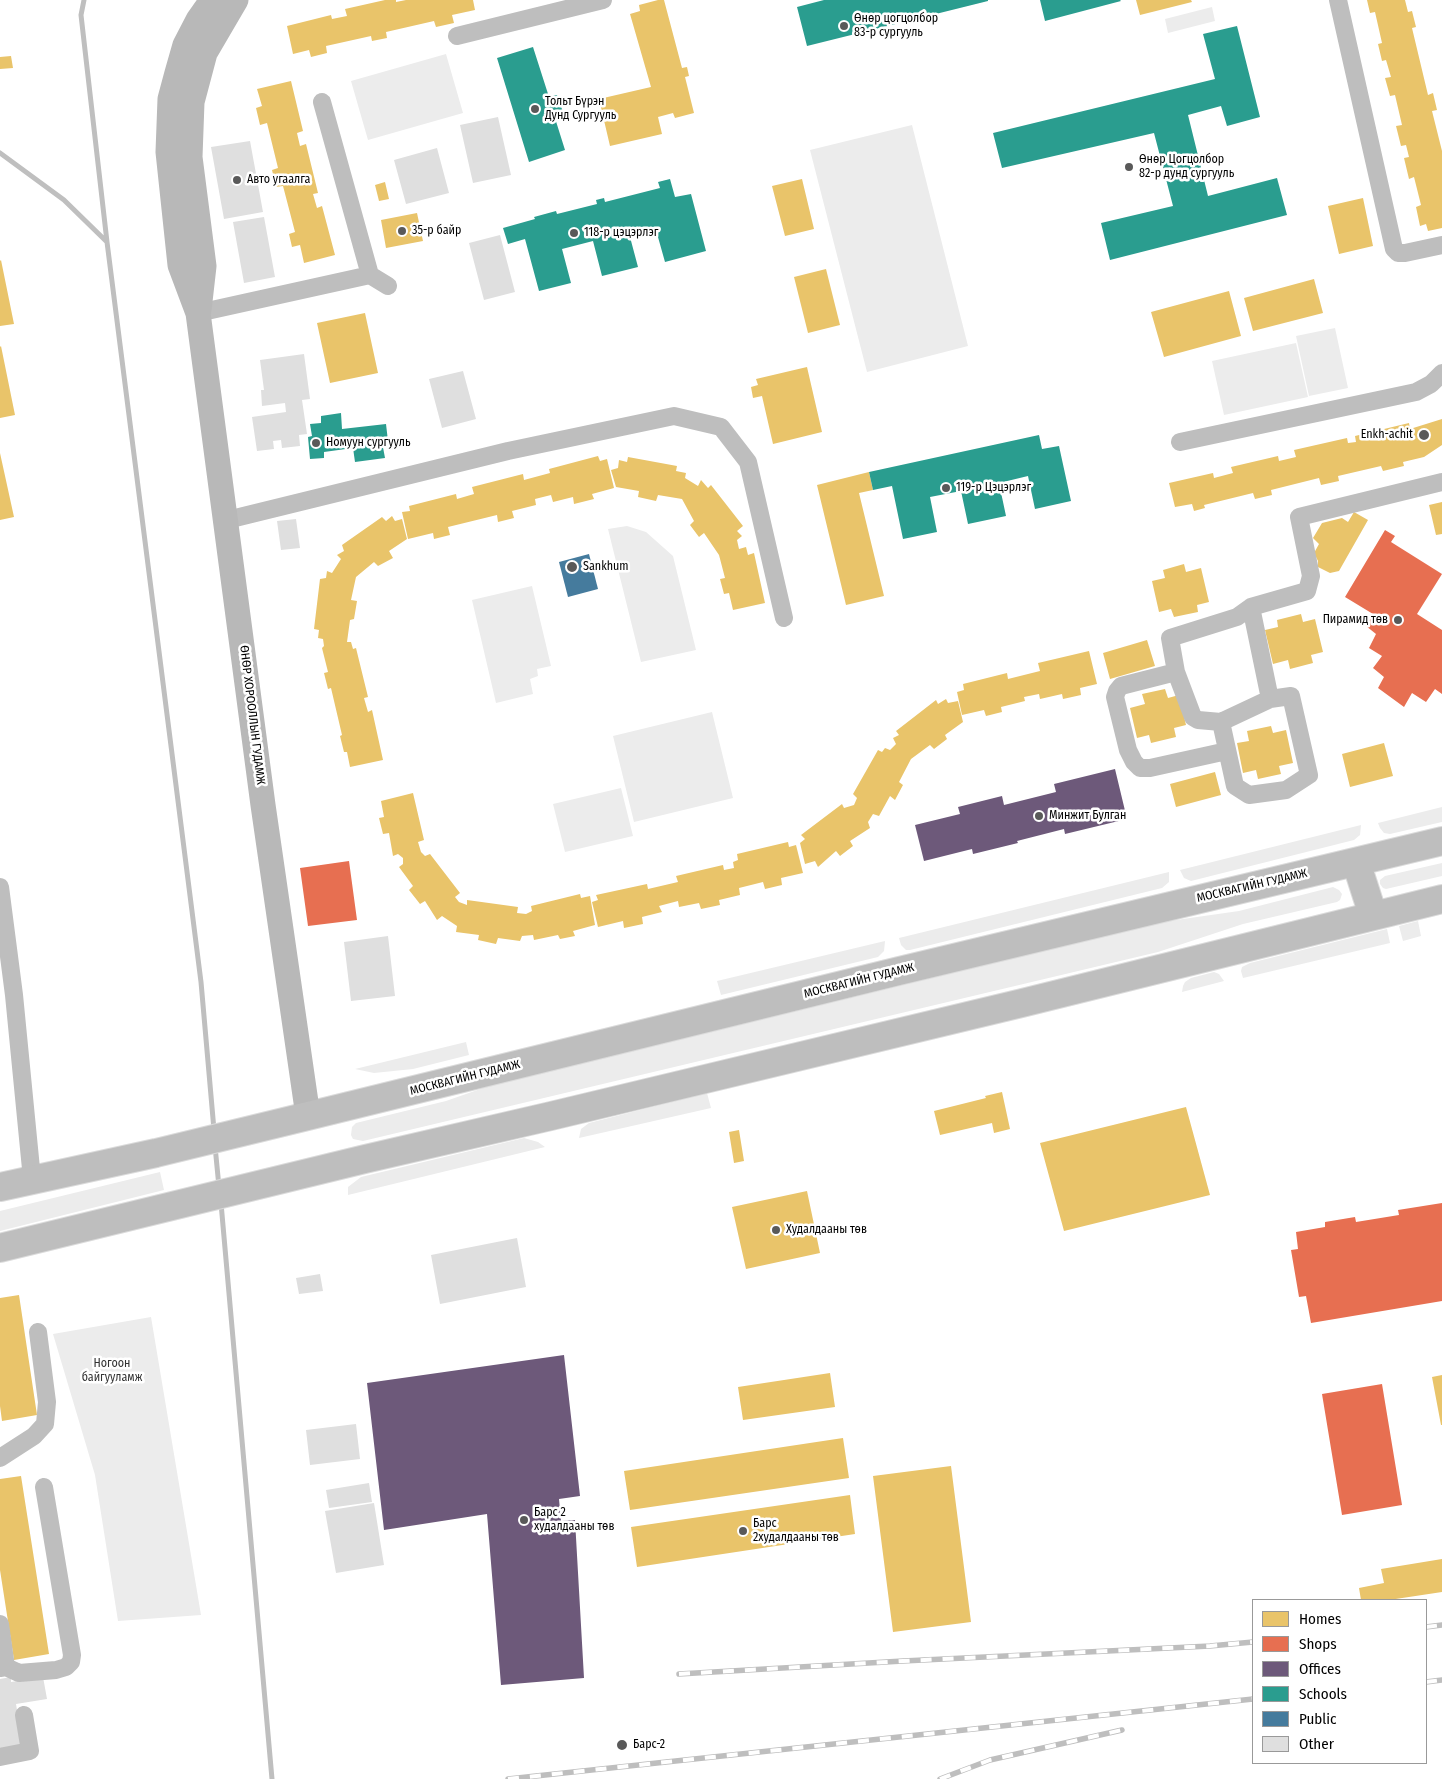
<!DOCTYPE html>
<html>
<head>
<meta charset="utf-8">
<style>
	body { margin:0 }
	#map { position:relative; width:1442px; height:1779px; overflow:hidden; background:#fff; font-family:"Fira Sans Condensed",sans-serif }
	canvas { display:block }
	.legend { position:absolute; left:1252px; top:1599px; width:175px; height:165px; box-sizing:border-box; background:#fff; border:1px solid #999; margin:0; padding:6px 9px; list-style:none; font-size:15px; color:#000 }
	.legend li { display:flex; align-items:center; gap:10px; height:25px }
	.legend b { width:25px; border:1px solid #999 }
</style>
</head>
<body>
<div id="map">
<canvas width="1442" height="1779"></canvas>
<ul class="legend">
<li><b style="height:14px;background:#e9c46a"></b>Homes</li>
<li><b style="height:14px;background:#e76f51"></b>Shops</li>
<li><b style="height:14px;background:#6d597a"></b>Offices</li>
<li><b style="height:14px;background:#2a9d8f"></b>Schools</li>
<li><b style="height:14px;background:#457b9d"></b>Public</li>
<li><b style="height:14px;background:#dfdfdf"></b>Other</li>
</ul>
</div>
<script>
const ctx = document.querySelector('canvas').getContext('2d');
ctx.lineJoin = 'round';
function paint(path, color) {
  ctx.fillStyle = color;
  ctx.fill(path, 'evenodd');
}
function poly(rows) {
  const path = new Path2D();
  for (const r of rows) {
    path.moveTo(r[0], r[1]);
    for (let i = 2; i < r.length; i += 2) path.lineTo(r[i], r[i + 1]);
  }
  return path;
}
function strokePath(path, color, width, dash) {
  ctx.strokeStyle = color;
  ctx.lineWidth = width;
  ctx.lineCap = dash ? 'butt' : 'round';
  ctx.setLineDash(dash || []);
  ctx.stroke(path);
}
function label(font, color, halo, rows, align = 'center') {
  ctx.font = font + ' "Fira Sans Condensed",sans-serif';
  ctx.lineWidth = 5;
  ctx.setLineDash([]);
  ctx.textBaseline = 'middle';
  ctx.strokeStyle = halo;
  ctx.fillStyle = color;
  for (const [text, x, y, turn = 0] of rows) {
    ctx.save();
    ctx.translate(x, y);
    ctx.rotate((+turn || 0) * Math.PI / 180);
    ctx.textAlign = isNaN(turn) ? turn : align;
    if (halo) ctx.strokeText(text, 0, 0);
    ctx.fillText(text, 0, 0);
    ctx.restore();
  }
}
paint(poly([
	[1212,7,1215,21,1168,33,1165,19],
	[446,54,463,113,368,140,351,81],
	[912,125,968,346,867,372,810,150],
	[1335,328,1348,388,1309,396,1296,336],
	[1296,343,1308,397,1224,415,1212,361],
	[627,526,646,532,673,556,696,650,641,662,608,529],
	[532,586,551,666,537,669,538,676,530,679,533,694,496,703,472,600],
	[712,712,733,798,634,822,613,736],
	[621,788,633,836,565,852,553,804],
	[1442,807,1442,822,1390,834,1384,833,1380,828,1378,823],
	[1361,825,1360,835,1354,840,1191,881,1184,878,1180,870],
	[1442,863,1442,876,1386,889,1383,888,1380,884,1380,880,1385,876],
	[1169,872,1169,882,1162,888,910,950,906,950,901,945,899,938],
	[1333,887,1339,890,1342,894,1340,900,1337,902,1243,924,1158,952,363,1141,353,1139,351,1135,352,1127,356,1123,446,1101,486,1087,1162,922,1239,911],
	[1418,921,1421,936,1403,941,1399,926],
	[1387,929,1390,943,1243,978,1241,971,1242,967,1250,963],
	[885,941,884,951,878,957,721,995,717,981],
	[1214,972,1219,974,1224,981,1182,992,1183,986,1185,982,1191,978],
	[466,1042,469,1055,413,1069,374,1073,355,1069],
	[707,1093,711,1108,579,1138,581,1129,589,1123],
	[524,1138,538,1142,545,1147,348,1195,348,1187,361,1177],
	[160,1172,164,1190,0,1231,0,1211],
	[151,1317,201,1615,118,1621,95,1475,53,1334]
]), '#ececec');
paint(poly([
	[385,0,396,0,396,2,406,0,473,0,475,10,452,15,454,23,436,27,434,21,386,32,387,38,372,41,371,36,326,46,327,53,311,57,309,50,293,54,287,26,331,15,332,19,347,16,345,9],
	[658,0,664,0,682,68,687,67,689,76,685,77,694,113,675,118,673,113,658,117,662,134,610,146,599,99,651,87,630,14,640,11,639,5],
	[1136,0,1191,0,1192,2,1140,15],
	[1367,0,1405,0,1408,12,1412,11,1416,27,1412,28,1428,95,1433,93,1437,110,1432,111,1442,151,1442,228,1428,231,1426,224,1420,226,1416,207,1421,205,1414,177,1409,179,1404,158,1409,157,1406,145,1401,146,1396,126,1402,125,1395,95,1390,96,1385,78,1391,77,1386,60,1382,61,1378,44,1382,43,1375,12,1370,13],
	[11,56,13,68,0,69,0,57],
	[291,81,303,131,297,133,300,146,306,144,318,193,313,194,317,208,322,206,335,255,304,263,300,245,292,247,289,234,295,232,283,186,276,187,272,170,278,168,267,123,260,125,256,108,262,106,257,89],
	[802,179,814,229,785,236,772,186],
	[385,182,389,199,379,201,375,185],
	[1363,198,1373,246,1339,254,1328,206],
	[417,213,423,241,386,248,381,220],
	[1,260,14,324,0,326,0,261],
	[826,269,840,325,808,333,794,277],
	[1314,279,1323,313,1253,331,1244,298],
	[1229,291,1241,336,1164,357,1151,312],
	[365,313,378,373,330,383,317,323],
	[1,346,15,415,0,418,0,347],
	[807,367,822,432,773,444,762,396,753,398,751,387,758,385,756,379],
	[1442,419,1442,445,1424,457,1403,462,1404,466,1383,471,1381,466,1338,476,1339,481,1321,485,1319,478,1271,490,1272,495,1255,499,1253,493,1204,505,1205,508,1194,511,1192,504,1175,507,1169,483,1213,473,1214,478,1233,473,1231,467,1278,456,1279,461,1296,457,1294,450,1347,438,1348,443,1356,442,1355,436,1409,423,1410,429],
	[0,453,14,517,0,520],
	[598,456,600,461,607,459,614,488,592,494,594,499,574,504,573,497,553,502,551,495,535,499,536,505,512,511,514,518,498,522,497,515,448,527,450,535,434,539,433,533,408,539,402,512,410,511,409,506,456,494,457,499,474,494,472,487,523,474,524,480,550,473,549,469],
	[628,457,677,466,676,471,686,473,685,478,698,486,701,480,708,488,711,485,743,526,737,531,742,536,737,540,739,549,746,547,748,555,754,553,765,603,733,610,729,593,724,594,720,579,725,578,719,555,704,533,699,537,690,525,694,521,682,499,658,495,656,501,638,497,639,491,616,487,611,470,618,468,619,460,627,462],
	[869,472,873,490,859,493,884,596,846,605,817,485],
	[1442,502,1442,534,1436,535,1429,505],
	[1354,512,1368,520,1339,571,1330,573,1318,567,1318,561,1314,553,1319,544,1313,538,1322,523,1342,518,1348,522],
	[392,516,395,521,402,519,407,539,389,551,393,558,378,566,374,562,356,577,351,600,357,601,354,619,350,620,347,642,351,642,353,649,356,648,368,697,364,698,368,712,372,710,383,760,350,767,347,752,344,752,340,736,342,735,331,688,328,689,324,673,328,672,322,648,324,646,323,639,318,638,319,630,314,629,320,579,326,578,327,571,332,573,341,559,337,555,344,551,342,545,382,517,386,521],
	[1184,564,1186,572,1201,568,1209,602,1197,605,1198,612,1174,617,1171,609,1159,612,1152,581,1165,578,1163,570],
	[1301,614,1303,622,1315,619,1323,652,1311,655,1313,663,1290,669,1288,660,1273,664,1265,630,1278,627,1277,620],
	[1147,640,1155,666,1110,679,1103,653],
	[1089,651,1097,684,1080,688,1081,695,1063,699,1062,694,1040,699,1039,694,1024,697,1025,701,1001,707,1002,712,986,716,984,710,962,715,957,692,964,690,963,684,1007,673,1008,679,1040,671,1038,663],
	[1165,689,1168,698,1179,695,1186,725,1174,728,1176,737,1151,743,1149,735,1137,738,1130,708,1145,704,1142,694],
	[946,699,948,703,958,701,963,722,945,735,947,739,934,749,930,745,911,759,899,782,903,785,895,800,890,796,879,816,873,814,868,822,870,828,850,841,853,846,840,856,836,851,818,867,815,861,805,864,800,843,805,839,801,835,842,804,844,808,854,805,857,798,853,794,878,750,882,752,885,748,890,750,896,744,893,738,899,735,896,731,936,700,938,704],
	[1271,726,1273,733,1286,730,1293,763,1279,766,1281,774,1258,779,1256,770,1243,773,1237,743,1249,741,1247,731],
	[1384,743,1393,776,1350,787,1342,754],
	[1215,772,1221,795,1176,807,1170,784],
	[413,793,424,840,418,842,421,852,425,856,430,854,460,893,455,897,459,902,467,905,467,900,518,907,517,913,526,914,532,911,531,906,580,894,581,898,590,896,595,925,573,931,575,936,560,939,558,935,534,940,533,935,522,936,520,941,498,938,496,944,478,940,479,935,456,932,457,926,442,916,437,920,425,901,420,904,409,890,413,886,399,867,403,864,403,858,398,854,393,856,389,833,383,834,379,818,384,817,381,801],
	[788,842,789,847,796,845,803,873,781,878,782,885,765,889,763,882,739,888,740,895,719,900,720,905,701,909,699,903,679,907,678,901,659,906,662,912,642,917,643,924,624,928,623,921,598,927,592,902,598,900,596,895,647,884,648,889,678,882,676,876,723,865,724,870,734,868,733,862,738,860,737,854],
	[1002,1092,1010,1129,994,1133,992,1123,940,1135,934,1111,986,1098,985,1096],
	[1186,1107,1210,1195,1064,1231,1040,1143],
	[739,1130,744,1161,734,1163,729,1132],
	[807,1191,820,1253,746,1269,732,1207],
	[19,1295,37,1415,2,1421,0,1406,0,1298],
	[830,1373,835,1407,743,1420,738,1387],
	[1442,1375,1442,1425,1441,1425,1432,1377],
	[843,1438,849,1478,630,1510,624,1471],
	[951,1466,971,1622,893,1632,873,1476],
	[21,1476,49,1654,14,1660,0,1570,0,1479],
	[850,1495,855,1534,637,1567,631,1527],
	[1442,1559,1442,1592,1389,1600,1361,1600,1359,1588,1384,1583,1381,1569]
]), '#e9c46a');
paint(poly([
	[1385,530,1395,536,1391,542,1442,574,1417,614,1442,630,1442,694,1435,689,1426,702,1412,693,1404,707,1378,688,1384,677,1373,668,1382,656,1369,648,1376,634,1366,626,1373,614,1345,597],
	[349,861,357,920,308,926,300,868],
	[1442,1203,1442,1301,1311,1323,1306,1296,1299,1297,1291,1250,1298,1249,1296,1232,1325,1227,1325,1222,1355,1217,1356,1222,1399,1215,1398,1210],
	[1382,1384,1402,1505,1342,1515,1322,1394]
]), '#e76f51');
paint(poly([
	[1115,769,1127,819,1065,834,1064,829,1017,841,1018,843,973,854,972,849,924,861,915,825,960,814,958,807,1002,796,1004,805,1056,792,1054,784],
	[564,1355,580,1496,559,1499,561,1521,575,1520,584,1678,501,1685,487,1514,384,1530,367,1383]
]), '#6d597a');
paint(poly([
	[824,0,988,0,988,1,807,46,797,7],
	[1040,0,1120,0,1121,1,1045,21],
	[1237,26,1260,117,1227,126,1221,106,1188,115,1208,196,1277,178,1287,215,1110,260,1101,223,1173,206,1154,133,1002,168,993,133,1215,79,1203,34],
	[533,47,549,97,557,95,563,112,554,115,565,150,529,162,497,58],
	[670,179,675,197,691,194,706,251,665,262,656,230,630,237,638,267,602,276,593,241,562,249,571,283,539,291,525,239,508,244,503,228,535,219,534,217,556,211,557,214,597,204,596,200,604,198,605,202,660,188,658,182],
	[341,413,342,429,386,424,388,441,382,442,385,458,355,462,353,448,324,452,324,458,310,459,308,437,312,436,310,424,321,423,321,416],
	[1039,435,1042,449,1059,446,1071,501,1035,509,1028,476,999,483,1006,516,968,524,961,491,930,497,937,532,903,539,892,486,873,490,869,472]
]), '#2a9d8f');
paint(poly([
	[589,554,598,589,568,597,559,562]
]), '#457b9d');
strokePath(poly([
	[84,0,81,15,107,242],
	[0,153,64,200,107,242,201,982,214,1130],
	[215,1146,219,1187],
	[221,1203,272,1779]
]), '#bfbfbf', 5);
paint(poly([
	[498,117,511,175,473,183,460,125],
	[250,141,263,212,224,219,211,147],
	[437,148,449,193,406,204,394,160],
	[264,217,275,277,244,283,233,222],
	[500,235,515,292,484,300,469,243],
	[304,354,310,399,302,400,307,434,299,435,300,446,282,448,281,440,273,441,274,449,257,451,252,417,286,412,285,403,262,406,261,390,264,390,260,360],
	[463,371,476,419,442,428,429,379],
	[296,519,300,548,281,550,277,521],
	[388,936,395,996,351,1001,344,942],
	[517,1238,526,1287,440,1304,431,1255],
	[320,1274,323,1291,299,1294,296,1278],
	[356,1424,360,1459,310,1465,306,1430],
	[369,1483,372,1502,329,1508,326,1490],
	[374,1503,384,1565,336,1573,325,1511],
	[11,1677,11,1682,43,1677,47,1699,16,1704,23,1747,0,1751,0,1679]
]), '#dfdfdf');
const highway = poly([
	[1356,862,1373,915],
	[0,1187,156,1153,308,1116,899,971,1442,841],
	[0,1248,365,1159,551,1116,1022,1003,1442,899]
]);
strokePath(highway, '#dbdbdb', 30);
strokePath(poly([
	[1338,0,1394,249,1398,253,1405,253,1442,245],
	[457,36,603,0],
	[322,102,370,275],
	[198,313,370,275,388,286],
	[1180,442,1416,392,1431,384,1442,373],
	[227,520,508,451,674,416,721,427,748,462,784,618],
	[1251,607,1270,699,1221,722,1198,720,1193,717,1176,672,1170,638,1237,617,1251,607,1307,591,1311,576,1299,517,1442,482],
	[1176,672,1121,686,1117,691,1115,697,1128,750,1134,762,1140,768,1150,768,1227,751],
	[1221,722,1235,786,1249,795,1286,790,1309,775,1291,696,1270,699],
	[0,887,14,995,32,1179],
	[0,1458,34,1436,45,1424,47,1402,38,1332],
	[0,1624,6,1667,0,1668],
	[6,1667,19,1673,56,1670,66,1667,71,1662,72,1655,44,1487],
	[0,1757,30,1751,24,1715]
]), '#bebebe', 18);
strokePath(poly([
	[212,0,198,20,185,45,177,73,170,99,168,152,180,265,198,313,263,805,308,1116],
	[199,310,204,266,190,157,192,102,205,53,236,0]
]), '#b8b8b8', 25);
strokePath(highway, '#bebebe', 28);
const rail = poly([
	[1426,1627,1442,1625],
	[679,1674,903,1661,1210,1646,1253,1642],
	[1426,1682,1442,1680],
	[508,1779,1253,1699],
	[940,1779,990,1760,1122,1730]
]);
strokePath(rail, '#bebebe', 5.5);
strokePath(rail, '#fff', 4, [11]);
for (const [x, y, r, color] of [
	[844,26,5,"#595959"],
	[535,109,5,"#595959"],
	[1129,167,5,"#595959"],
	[237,180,5,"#595959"],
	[402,231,5,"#595959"],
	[574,233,5,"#595959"],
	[1424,435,6,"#595959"],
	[316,443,5,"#595959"],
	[946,488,5,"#595959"],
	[572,567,6,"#595959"],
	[1398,620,5,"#595959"],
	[1039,816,5,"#595959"],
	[776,1230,5,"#595959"],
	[524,1520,5,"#595959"],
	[743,1531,5,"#595959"],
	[622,1745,6,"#595959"]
]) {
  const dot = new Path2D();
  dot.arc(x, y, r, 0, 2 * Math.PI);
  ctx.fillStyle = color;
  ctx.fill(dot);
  strokePath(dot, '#fff', 2);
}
label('12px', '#000', '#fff', [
	["Өнөр цогцолбор",854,19],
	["83-р сургууль",854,33],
	["Тольт Бүрэн",545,102],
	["Дунд Сургууль",545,116],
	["Өнөр Цогцолбор",1139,160],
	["82-р дунд сургууль",1139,174],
	["Авто угаалга",247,180],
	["35-р байр",412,231],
	["118-р цэцэрлэг",584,233],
	["Enkh-achit",1413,435,"right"],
	["Номуун сургууль",326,443],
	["119-р Цэцэрлэг",956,488],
	["Sankhum",583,567],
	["Пирамид төв",1388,620,"right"],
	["Минжит Булган",1049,816],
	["Худалдааны төв",786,1230],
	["Барс 2",534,1513],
	["худалдааны төв",534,1527],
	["Барс",753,1524],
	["2худалдааны төв",753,1538],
	["Барс-2",633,1745]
], 'left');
label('12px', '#000', '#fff', [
	["ӨНӨР ХОРООЛЛЫН ГУДАМЖ",252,715,83],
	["МОСКВАГИЙН ГУДАМЖ",1252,886,-13],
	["МОСКВАГИЙН ГУДАМЖ",859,981,-14],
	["МОСКВАГИЙН ГУДАМЖ",465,1078,-14]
]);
label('12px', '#333', '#fff', [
	["Ногоон",112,1364],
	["байгууламж",112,1378]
]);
</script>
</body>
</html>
